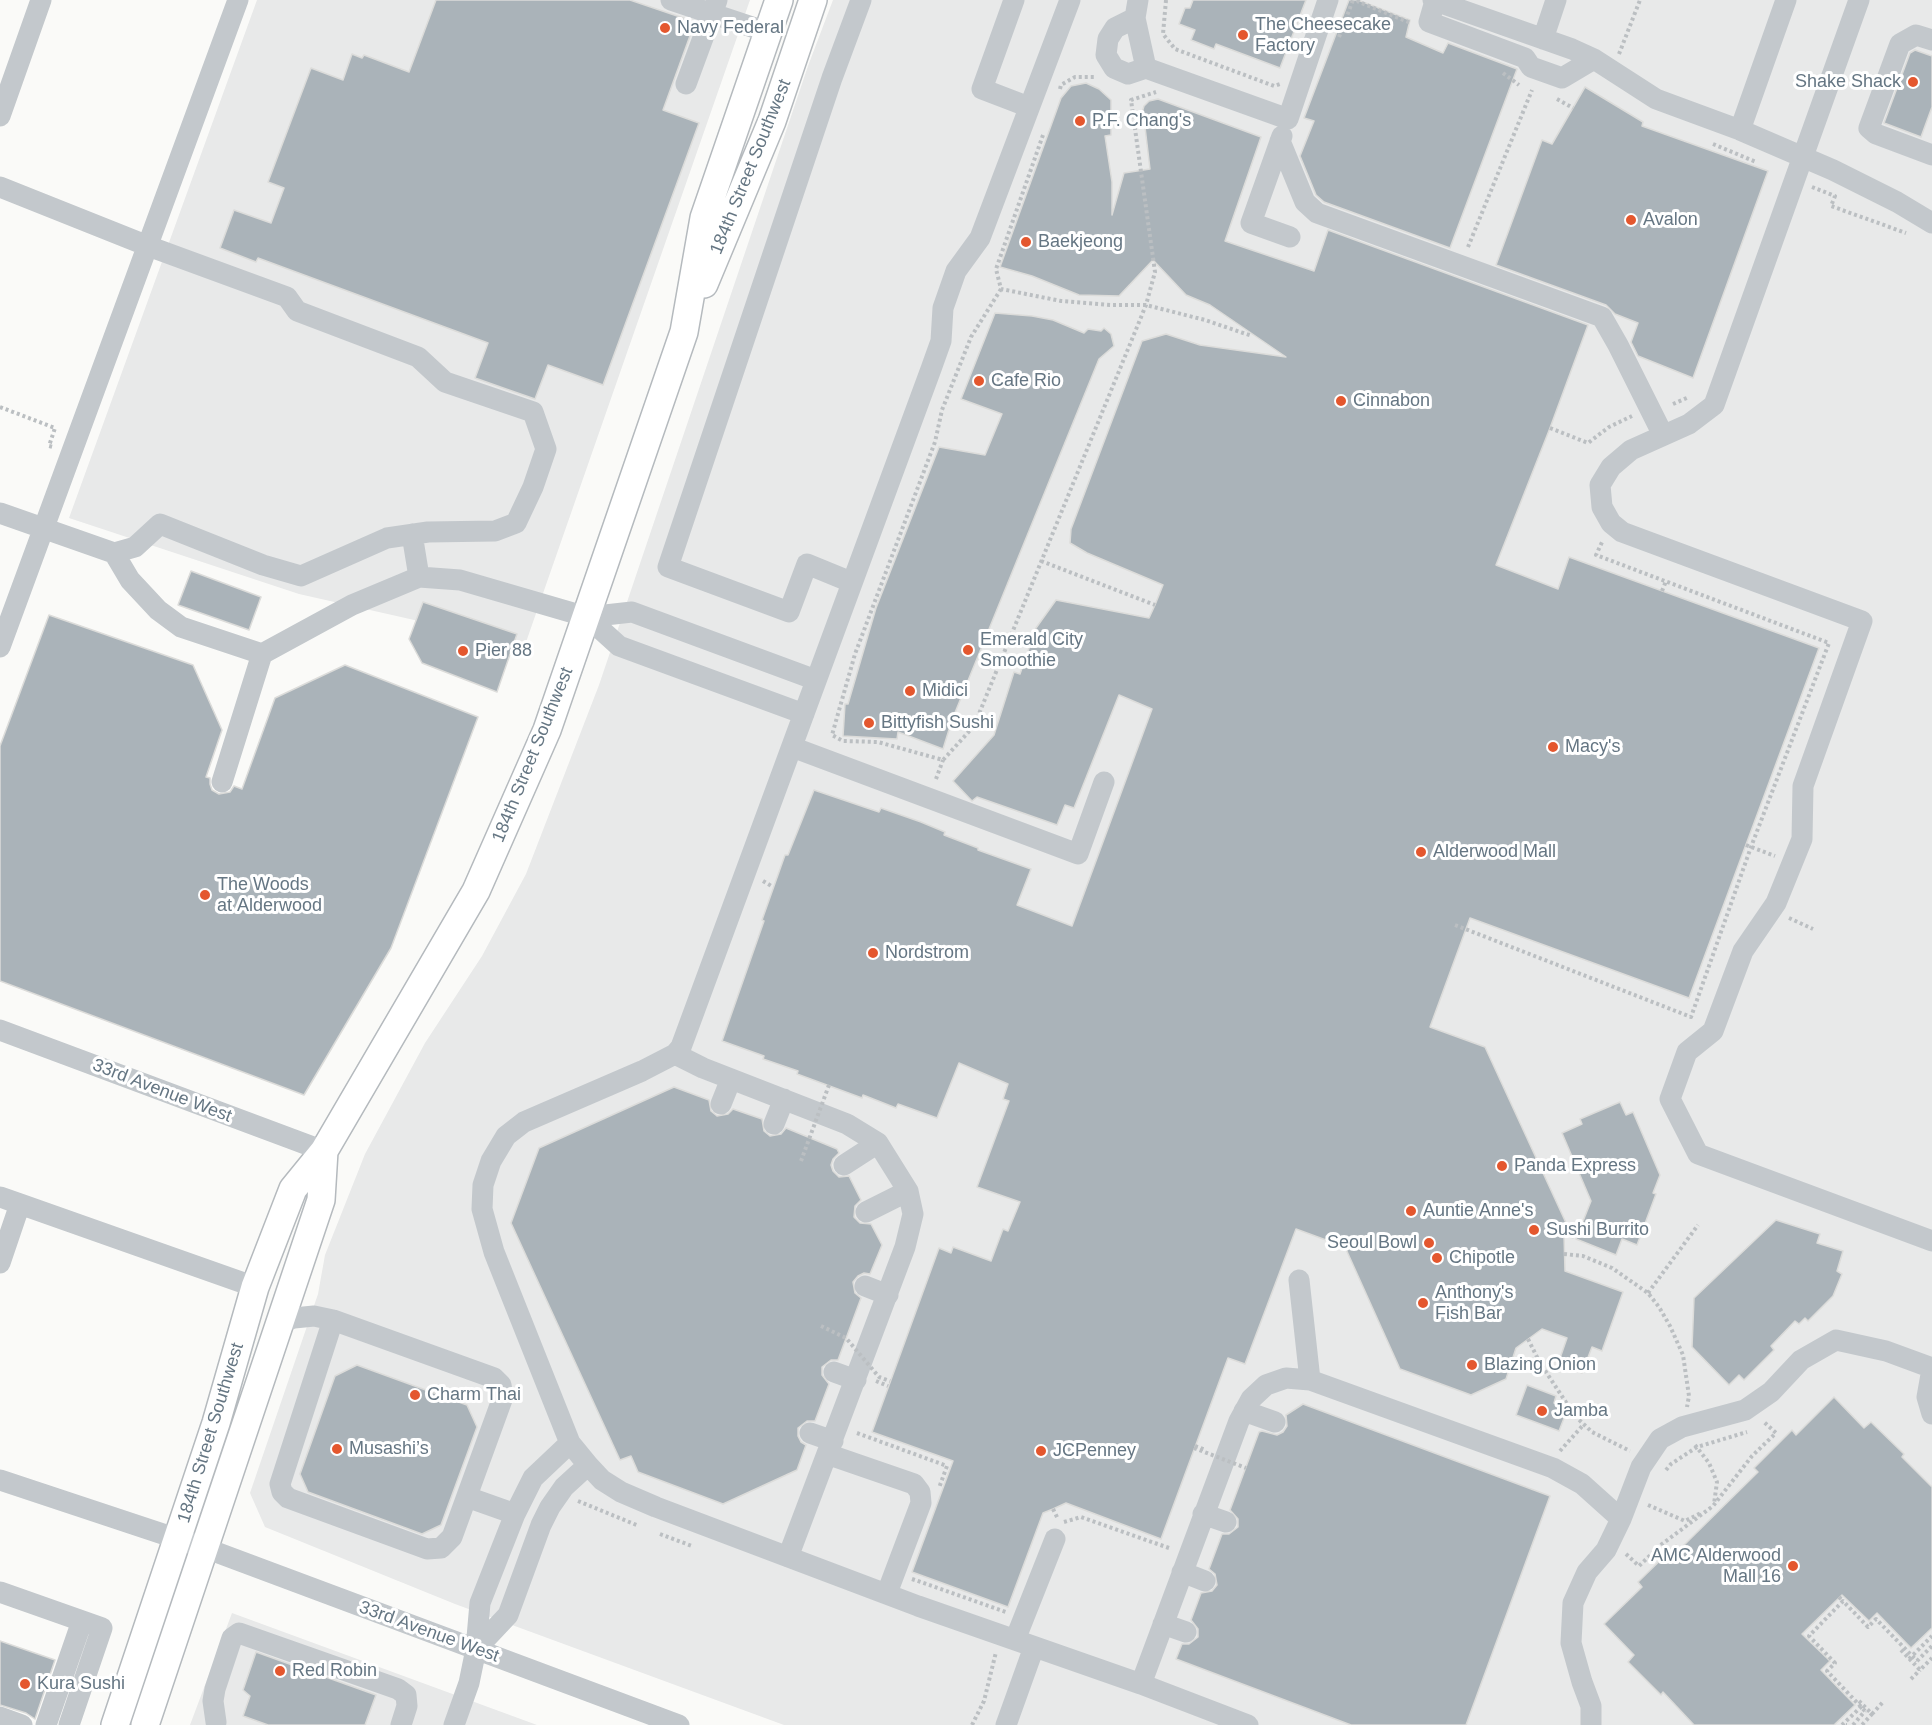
<!DOCTYPE html>
<html>
<head>
<meta charset="utf-8">
<style>
	body { margin:0 }
	canvas { display:block; background:#fafaf8 }
</style>
</head>
<body>
<canvas width="1932" height="1725"></canvas>
<script>
const ctx = document.querySelector('canvas').getContext('2d');
ctx.lineJoin = 'round';
function paint(path, color) {
  ctx.fillStyle = color;
  ctx.fill(path, 'evenodd');
}
function poly(rows) {
  const path = new Path2D();
  for (const r of rows) {
    path.moveTo(r[0], r[1]);
    for (let i = 2; i < r.length; i += 2) path.lineTo(r[i], r[i + 1]);
  }
  return path;
}
function strokePath(path, color, width, dash) {
  ctx.strokeStyle = color;
  ctx.lineWidth = width;
  ctx.lineCap = dash ? 'butt' : 'round';
  ctx.setLineDash(dash || []);
  ctx.stroke(path);
}
function label(font, color, halo, rows, align = 'center') {
  ctx.font = font + ' Helvetica,sans-serif';
  ctx.lineWidth = 6;
  ctx.setLineDash([]);
  ctx.textBaseline = 'middle';
  ctx.strokeStyle = halo;
  ctx.fillStyle = color;
  for (const [text, x, y, turn = 0] of rows) {
    ctx.save();
    ctx.translate(x, y);
    ctx.rotate((+turn || 0) * Math.PI / 180);
    ctx.textAlign = isNaN(turn) ? turn : align;
    if (halo) ctx.strokeText(text, 0, 0);
    ctx.fillText(text, 0, 0);
    ctx.restore();
  }
}
paint(poly([
	[257,0,750,0,525,645,299,594,69,518],
	[833,0,1932,0,1932,1725,784,1725,455,1604,265,1527,250,1493,318,1294,325,1255,365,1154,425,1043,482,956,526,874,599,685,808,66],
	[232,1613,537,1725,190,1725]
]), '#e8e9e9');
const building = poly([
	[436,0,630,0,695,22,663,110,699,123,603,385,548,365,535,399,509,390,475,378,488,343,258,258,256,262,220,248,234,210,271,223,284,188,268,182,311,68,343,80,352,54,362,58,364,55,409,72,436,0],
	[1193,0,1306,0,1280,68,1216,44,1214,49,1191,40,1195,30,1179,24,1185,8,1190,8,1193,0],
	[1349,0,1358,0,1410,20,1406,37,1443,53,1448,43,1517,69,1450,248,1324,202,1316,195,1300,156,1314,121,1304,118,1349,0],
	[1915,50,1932,56,1932,107,1921,137,1884,123,1910,53,1915,50],
	[1086,83,1099,89,1111,100,1111,135,1105,136,1112,182,1112,215,1124,173,1150,169,1145,127,1141,116,1144,106,1149,101,1158,99,1261,137,1225,241,1314,271,1328,230,1588,325,1550,428,1496,565,1558,589,1569,557,1819,648,1689,998,1470,918,1430,1027,1485,1047,1573,1238,1564,1235,1565,1271,1623,1292,1602,1351,1592,1347,1582,1373,1558,1364,1567,1338,1542,1329,1516,1348,1506,1379,1471,1395,1400,1369,1345,1247,1296,1229,1245,1364,1228,1358,1161,1539,1066,1503,1053,1509,1043,1513,1008,1607,912,1572,953,1461,872,1432,939,1248,951,1253,953,1247,991,1261,1003,1229,1008,1231,1020,1202,977,1187,1009,1101,1003,1099,1008,1084,959,1063,937,1118,898,1104,896,1108,863,1095,862,1098,797,1074,798,1071,763,1059,764,1056,722,1041,764,921,762,920,785,855,788,855,814,790,879,812,881,808,921,822,945,832,944,835,978,848,978,850,1031,869,1017,905,1072,926,1152,709,1119,695,1074,808,1065,805,1057,825,977,797,972,801,953,781,994,735,1014,672,1020,674,1036,628,1056,600,1149,618,1155,605,1163,585,1087,553,1070,543,1071,529,1142,341,1166,334,1200,345,1286,357,1210,305,1186,295,1153,260,1119,296,1079,295,1032,276,1000,267,1061,98,1071,86,1086,83],
	[1585,87,1643,122,1642,126,1768,171,1693,378,1638,356,1631,342,1638,323,1615,314,1606,305,1496,265,1542,140,1552,144,1585,87],
	[995,313,1032,316,1053,320,1084,333,1088,329,1101,331,1104,328,1111,334,1114,346,1099,359,952,720,943,749,898,732,897,739,843,736,845,704,848,704,876,608,939,447,985,455,1002,414,961,399,995,313],
	[191,571,261,597,249,630,178,605,191,571],
	[423,602,517,634,497,692,422,663,409,639,423,602],
	[49,615,193,665,222,730,206,777,210,778,210,784,212,790,219,794,230,792,234,786,242,789,275,698,345,665,478,717,391,948,304,1095,0,981,0,746,49,615],
	[674,1087,709,1100,711,1111,717,1116,728,1114,733,1109,762,1119,764,1131,770,1136,781,1134,786,1128,837,1149,839,1153,833,1159,831,1165,833,1171,839,1177,849,1176,861,1200,855,1206,854,1217,860,1223,871,1224,882,1245,870,1274,864,1273,858,1276,853,1282,855,1293,861,1298,838,1360,831,1360,822,1367,822,1375,829,1384,815,1421,807,1421,798,1428,798,1436,801,1442,806,1445,797,1470,723,1504,638,1472,631,1456,620,1460,511,1223,539,1148,674,1087],
	[1620,1102,1626,1115,1633,1112,1660,1175,1653,1193,1656,1194,1637,1245,1622,1239,1616,1255,1576,1239,1591,1201,1562,1133,1582,1124,1580,1119,1620,1102],
	[1776,1220,1820,1234,1817,1243,1843,1251,1837,1271,1842,1274,1833,1296,1808,1321,1805,1318,1799,1324,1795,1321,1771,1346,1774,1350,1744,1380,1739,1375,1729,1385,1692,1347,1694,1298,1776,1220],
	[357,1365,467,1405,477,1427,441,1525,422,1534,308,1492,300,1474,335,1376,357,1365],
	[1527,1385,1556,1396,1554,1403,1568,1408,1559,1431,1516,1415,1527,1385],
	[1834,1397,1864,1428,1871,1422,1904,1454,1902,1457,1932,1487,1932,1628,1911,1648,1877,1613,1869,1621,1842,1595,1802,1634,1830,1661,1821,1670,1855,1705,1834,1725,1694,1725,1663,1692,1661,1695,1628,1662,1634,1655,1604,1624,1642,1587,1638,1582,1676,1545,1680,1549,1758,1472,1754,1468,1792,1430,1796,1435,1834,1397],
	[1303,1404,1550,1496,1466,1725,1351,1725,1176,1659,1182,1644,1189,1644,1198,1637,1198,1629,1191,1620,1201,1593,1212,1591,1217,1585,1215,1574,1209,1569,1222,1534,1229,1534,1238,1527,1238,1519,1230,1510,1259,1432,1262,1431,1277,1435,1283,1432,1287,1426,1286,1415,1303,1404],
	[0,1641,55,1660,35,1719,26,1713,0,1705,0,1641],
	[256,1652,376,1695,365,1725,268,1725,243,1716,250,1696,243,1690,256,1652]
]);
paint(building, '#aab3b9');
strokePath(building, '#dcdcda', 1.5);
const major = poly([
	[704,284,772,121,813,0],
	[115,1725,216,1423,255,1287,293,1189,324,1151,476,891,547,730,684,332,704,218,779,0],
	[145,1725,321,1200,324,1151]
]);
strokePath(major, '#b5babe', 30);
strokePath(poly([
	[1166,0,1163,34,1175,49,1274,86,1280,84],
	[1357,0,1359,2,1411,23],
	[1339,37,1353,0],
	[1619,54,1640,0],
	[1503,73,1519,85],
	[1060,89,1061,85,1075,77,1095,77],
	[1557,99,1573,108],
	[1043,135,996,269,1001,289,1061,301,1110,305,1146,305,1205,320,1252,336],
	[1713,144,1756,162],
	[1812,187,1835,196,1831,206,1906,233],
	[1468,247,1532,90],
	[1001,289,971,337,942,410,935,442,855,654,832,735,843,741,878,742,943,760,974,726,1146,305,1155,272,1131,100,1156,92],
	[1673,404,1689,397],
	[0,407,55,428,49,446,53,447],
	[1550,428,1588,443,1609,427,1632,416],
	[1041,561,1155,605],
	[1662,591,1666,581],
	[936,779,943,760],
	[1746,845,1775,856],
	[763,881,773,887],
	[1789,918,1813,929],
	[1455,925,1691,1017,1751,847,1829,643,1596,555,1603,540],
	[1564,1254,1583,1256,1612,1268,1648,1293,1659,1307,1670,1326,1683,1355,1689,1396,1687,1407],
	[1648,1293,1698,1225],
	[1528,1339,1540,1363,1575,1416,1592,1432,1630,1451],
	[876,1381,888,1386],
	[857,1433,947,1466,939,1488],
	[1695,1445,1709,1463,1717,1482,1714,1504],
	[1195,1446,1206,1450],
	[1560,1451,1584,1424],
	[1666,1470,1671,1464,1697,1447,1747,1432],
	[578,1501,639,1526],
	[1648,1505,1685,1521,1701,1513],
	[1053,1509,1058,1519],
	[1064,1522,1081,1517,1169,1548],
	[660,1534,692,1546],
	[1626,1554,1639,1566,1662,1544,1713,1506,1752,1456,1776,1433,1764,1422],
	[912,1579,1006,1612],
	[1839,1597,1843,1601],
	[1901,1650,1920,1670,1932,1658],
	[1909,1659,1932,1636],
	[1917,1661,1932,1646],
	[1911,1679,1920,1670],
	[1859,1701,1872,1714,1862,1725],
	[1872,1714,1884,1701],
	[972,1725,984,1701,996,1652],
	[1842,1725,1863,1705],
	[1846,1725,1847,1725],
	[1853,1725,1865,1711]
]), '#bbbfc2', 4, [3, 3]);
strokePath(poly([
	[671,0,767,32],
	[1014,0,982,89,1029,107],
	[1070,0,980,238,956,271,943,308,941,341,931,369,681,1047,675,1054,642,1071,524,1122,506,1136,491,1161,483,1185,482,1209,494,1252,570,1443,588,1465,602,1480,621,1492,656,1507,918,1606,1141,1684,1248,1725],
	[1138,0,1135,18,1146,68,1288,119,1328,0],
	[1433,0,1572,49,1594,59,1656,99,1740,130,1833,170,1897,202,1932,223],
	[1859,0,1714,405,1689,424,1631,450,1611,467,1600,485,1602,507,1611,523,1622,532,1862,621,1803,786,1802,839,1776,903,1743,951,1713,1031,1687,1052,1670,1099,1698,1154,1932,1241],
	[1435,1,1429,22,1525,58,1531,67,1562,78,1594,59],
	[1135,18,1115,28,1108,39,1106,55,1114,68,1128,74,1146,68],
	[1543,39,1556,0],
	[1932,40,1916,35,1900,44,1869,128,1876,134,1932,155],
	[686,84,717,0],
	[0,116,41,0],
	[1740,130,1786,0],
	[1282,136,1251,223,1290,237],
	[1280,141,1305,202,1317,213,1602,317,1618,345,1663,435],
	[0,187,148,246,287,297,297,311,418,357,445,382,533,412,546,449,533,487,516,523,495,531,428,532,387,538,301,576,263,565,160,524,135,547,114,553],
	[0,513,114,553,130,580,158,610,181,627,262,654,352,605,419,577,460,580,587,617,632,612,816,680],
	[412,534,419,577],
	[851,582,807,564,789,612,668,567,832,78,861,0],
	[587,617,619,646,804,714],
	[0,647,238,0],
	[792,747,1078,854,1104,782],
	[222,782,262,654],
	[0,1030,324,1151],
	[675,1054,703,1068,847,1124,878,1143,908,1191,913,1214,905,1247,788,1557],
	[721,1104,731,1079],
	[774,1124,784,1099],
	[844,1165,878,1143],
	[0,1197,20,1204],
	[866,1212,908,1191],
	[0,1263,20,1204,255,1287],
	[1299,1280,1310,1380],
	[865,1286,888,1295],
	[279,1322,294,1318,314,1316,333,1320,494,1378,501,1385,503,1397,452,1537,441,1548,427,1549,288,1498,282,1492,280,1484,333,1320],
	[1932,1369,1927,1397,1932,1414],
	[834,1372,856,1380],
	[1244,1411,1275,1422],
	[810,1433,833,1441],
	[827,1454,914,1484,920,1492,921,1503,887,1593],
	[0,1480,205,1548,679,1725],
	[467,1497,515,1514],
	[1203,1514,1226,1522],
	[1182,1572,1205,1581],
	[0,1592,102,1628,69,1725],
	[1163,1624,1186,1632],
	[1015,1640,1055,1539],
	[476,1649,508,1615,541,1525,550,1507,564,1487,588,1465],
	[1141,1684,1239,1421,1251,1399,1266,1385,1286,1378,1310,1380,1553,1468,1582,1484,1621,1519],
	[0,1717,22,1725],
	[216,1722,213,1701,215,1689,232,1638,239,1633,398,1689,406,1695,407,1706,401,1725],
	[46,1725,82,1621],
	[454,1725,469,1683,476,1649,480,1603,515,1514,533,1478,570,1443],
	[1006,1725,1034,1647],
	[1591,1725,1591,1706,1582,1682,1571,1643,1573,1603,1587,1572,1606,1550,1621,1519,1641,1467,1660,1439,1682,1427,1745,1410,1771,1392,1801,1360,1836,1340,1886,1351,1932,1368]
]), '#c3c8cc', 21);
strokePath(major, '#fff', 27);
strokePath(poly([
	[801,1161,829,1085],
	[821,1326,846,1338,879,1377,890,1381],
	[1194,1448,1246,1468],
	[1865,1711,1827,1671,1835,1663,1809,1636,1843,1601,1868,1627,1876,1619,1917,1661]
]), '#bbbfc2', 4, [3, 3]);
for (const [x, y, r, color] of [
	[665,28,6,"#e4572e"],
	[1243,35,6,"#e4572e"],
	[1913,82,6,"#e4572e"],
	[1080,121,6,"#e4572e"],
	[1631,220,6,"#e4572e"],
	[1026,242,6,"#e4572e"],
	[979,381,6,"#e4572e"],
	[1341,401,6,"#e4572e"],
	[968,650,6,"#e4572e"],
	[463,651,6,"#e4572e"],
	[910,691,6,"#e4572e"],
	[869,723,6,"#e4572e"],
	[1553,747,6,"#e4572e"],
	[1421,852,6,"#e4572e"],
	[205,895,6,"#e4572e"],
	[873,953,6,"#e4572e"],
	[1502,1166,6,"#e4572e"],
	[1411,1211,6,"#e4572e"],
	[1534,1230,6,"#e4572e"],
	[1429,1243,6,"#e4572e"],
	[1437,1258,6,"#e4572e"],
	[1423,1303,6,"#e4572e"],
	[1472,1365,6,"#e4572e"],
	[415,1395,6,"#e4572e"],
	[1542,1411,6,"#e4572e"],
	[337,1449,6,"#e4572e"],
	[1041,1451,6,"#e4572e"],
	[1793,1566,6,"#e4572e"],
	[280,1671,6,"#e4572e"],
	[25,1684,6,"#e4572e"]
]) {
  const dot = new Path2D();
  dot.arc(x, y, r, 0, 2 * Math.PI);
  ctx.fillStyle = color;
  ctx.fill(dot);
  strokePath(dot, '#fff', 2);
}
label('18px', '#657683', '#fff', [
	["The Cheesecake",1255,25],
	["Factory",1255,46],
	["Navy Federal",677,28],
	["Shake Shack",1901,82,"right"],
	["P.F. Chang's",1092,121],
	["Avalon",1643,220],
	["Baekjeong",1038,242],
	["Cafe Rio",991,381],
	["Cinnabon",1353,401],
	["Emerald City",980,640],
	["Smoothie",980,661],
	["Pier 88",475,651],
	["Midici",922,691],
	["Bittyfish Sushi",881,723],
	["Macy's",1565,747],
	["Alderwood Mall",1433,852],
	["The Woods",217,885],
	["at Alderwood",217,906],
	["Nordstrom",885,953],
	["Panda Express",1514,1166],
	["Auntie Anne's",1423,1211],
	["Sushi Burrito",1546,1230],
	["Seoul Bowl",1417,1243,"right"],
	["Chipotle",1449,1258],
	["Anthony's",1435,1293],
	["Fish Bar",1435,1314],
	["Blazing Onion",1484,1365],
	["Charm Thai",427,1395],
	["Jamba",1554,1411],
	["Musashi’s",349,1449],
	["JCPenney",1053,1451],
	["AMC Alderwood",1781,1556,"right"],
	["Mall 16",1781,1577,"right"],
	["Red Robin",292,1671],
	["Kura Sushi",37,1684]
], 'left');
label('18px', '#657683', '#fff', [
	["184th Street Southwest",751,167,-68],
	["184th Street Southwest",533,755,-68],
	["33rd Avenue West",162,1091,21],
	["184th Street Southwest",211,1433,-73],
	["33rd Avenue West",429,1632,20]
]);
</script>
</body>
</html>
